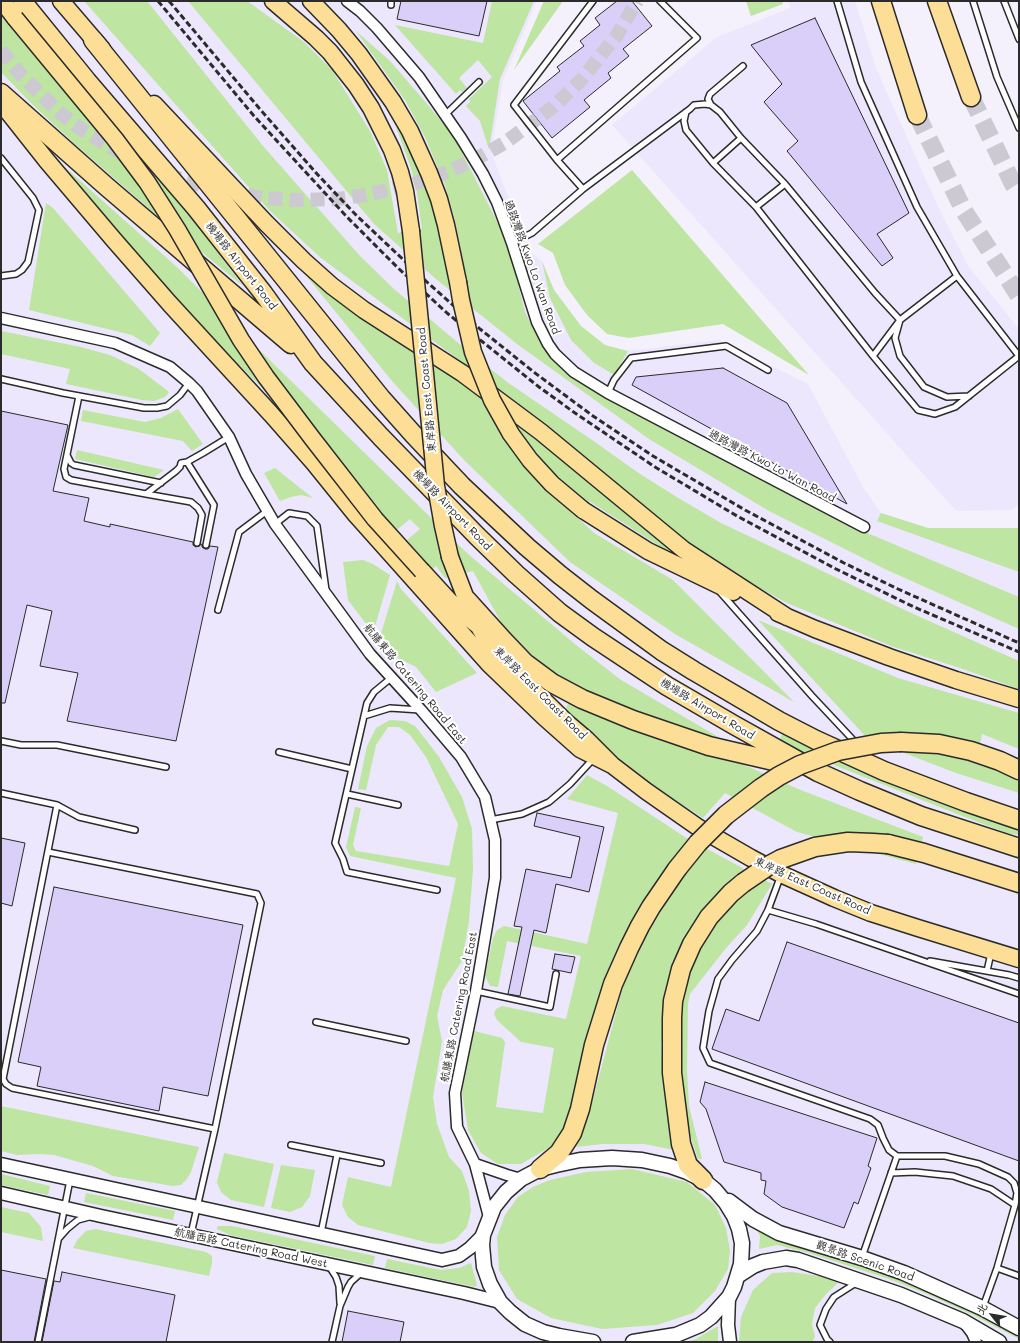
<!DOCTYPE html>
<html>
<head>
<meta charset="utf-8">
<style>
	body { margin:0 }
	#map { position:relative; width:1020px; height:1343px; overflow:hidden; background:#f4f1fd; font-family:Mali,"LXGW WenKai TC",sans-serif }
	canvas { display:block }
	.frame { position:absolute; inset:0; border:2px solid #2b2b2b; pointer-events:none }
	.north { position:absolute; left:972px; top:1295px; width:40px; height:40px; -webkit-text-stroke:3px #fff; paint-order:stroke; rotate:301deg; font-size:11px; font-weight:700; line-height:16px; text-align:center; color:#2b2b2b }
	.north::after { content:''; display:block; margin:auto; width:14px; height:18px; background:#2b2b2b; clip-path:polygon(50% 0,100% 100%,50% 72%,0 100%) }
</style>
</head>
<body>
<div id="map">
<canvas width="1020" height="1343"></canvas>
<div class="frame"></div>
<div class="north">北</div>
</div>
<script>
const ctx = document.querySelector('canvas').getContext('2d');
ctx.lineJoin = 'round';
function paint(path, color) {
  ctx.fillStyle = color;
  ctx.fill(path, 'evenodd');
}
function poly(rows) {
  const path = new Path2D();
  for (const r of rows) {
    path.moveTo(r[0], r[1]);
    for (let i = 2; i < r.length; i += 2) path.lineTo(r[i], r[i + 1]);
  }
  return path;
}
function strokePath(path, color, width, dash) {
  ctx.strokeStyle = color;
  ctx.lineWidth = width;
  ctx.lineCap = dash ? 'butt' : 'round';
  ctx.setLineDash(dash || []);
  ctx.stroke(path);
}
function label(font, color, halo, rows, align = 'center') {
  ctx.font = font + ' Mali,"LXGW WenKai TC",sans-serif';
  ctx.lineWidth = 4;
  ctx.setLineDash([]);
  ctx.textBaseline = 'middle';
  ctx.strokeStyle = halo;
  ctx.fillStyle = color;
  for (const [text, x, y, turn = 0] of rows) {
    ctx.save();
    ctx.translate(x, y);
    ctx.rotate((+turn || 0) * Math.PI / 180);
    ctx.textAlign = isNaN(turn) ? turn : align;
    if (halo) ctx.strokeText(text, 0, 0);
    ctx.fillText(text, 0, 0);
    ctx.restore();
  }
}
paint(poly([
	[1,1,537,1,503,80,491,152,529,251,542,261,554,290,581,326,605,345,628,351,719,340,808,384,863,487,881,513,928,528,1019,528,1019,1342,1,1342],
	[788,1,855,1,876,68,940,211,968,266,1019,329,1019,503,1012,510,956,511,612,125,717,37,790,8]
]), '#ece7fc');
paint(poly([
	[84,1,147,1,263,146,360,256,394,289,469,352,507,382,595,442,640,474,680,499,721,523,911,613,1019,661,1019,689,960,668,891,646,787,603,712,562,658,524,598,468,531,413,321,258,269,210],
	[188,1,247,1,304,42,332,70,370,131,387,170,398,233,422,229,417,193,411,168,392,116,418,164,433,208,443,245,449,283,466,280,454,216,445,185,425,137,405,100,356,31,390,61,422,98,453,135,508,243,525,312,538,338,576,376,839,521,1019,597,1019,629,887,570,769,511,649,439,517,344,436,279,374,224],
	[492,1,534,1,500,79,489,149,480,121,466,106,470,102,469,99,492,77,478,60,459,78,467,88,462,92,460,90,456,94,395,25,483,43],
	[544,1,563,1,514,70],
	[746,1,782,1,783,4,751,16],
	[1,11,31,23,178,201,243,286,154,213,76,145,31,103,1,72],
	[59,162,178,268,241,332,468,554,576,645,621,680,720,738,687,730,625,709,572,683,551,670,534,657,502,624,473,571,445,578,436,566,426,575,414,560,420,555,407,540,420,529,410,519,386,539,275,400,170,298],
	[632,170,809,375,723,324,629,338,607,334,587,315,565,285,553,253,538,244],
	[46,203,53,208,160,333,150,346,132,335,29,310],
	[268,229,522,426,680,556,661,547,589,501,578,518,594,533,673,580,794,702,675,634,570,562,465,461,392,381],
	[542,261,554,290,581,326,605,345,628,351,614,375,593,362,571,340,550,298],
	[1,331,81,347,110,355,139,369,169,392,165,397,154,401,142,400,66,384,70,369,1,354],
	[178,409,203,444,192,451,183,441,81,421,83,410,145,422,161,418],
	[77,450,164,470,154,477,75,459],
	[275,468,300,488,313,498,301,495,291,497,280,501,264,473],
	[881,513,928,528,1019,528,1019,572,877,521],
	[363,560,373,564,390,575,373,633,348,600,343,562],
	[397,581,401,589,477,673,436,692,416,667,396,657,386,649,379,640],
	[758,620,898,678,1019,713,1019,749,982,734,976,764,1006,774,1019,781,1019,793,956,773,868,739],
	[572,698,740,763,798,789,923,837,916,864,797,832,725,793,703,818,654,786,606,749,563,712],
	[390,720,405,721,415,726,430,745,439,757,462,797,472,829,473,869,469,921,462,961,443,990,437,1016,442,1041,433,1097,437,1124,449,1157,462,1171,469,1191,471,1211,467,1227,456,1239,442,1244,429,1243,358,1225,348,1217,342,1205,348,1177,391,1187,456,878,350,856,346,847,355,807,361,808,353,845,356,851,449,866,458,824,426,757,410,735,399,727,388,727,376,745,366,790,358,789,367,746,376,728],
	[783,732,1019,828,1019,835,1007,833,957,814,799,751,779,742],
	[587,775,607,786,685,837,772,884,747,925,726,948,690,994,688,1004,687,1071,689,1106,702,1159,698,1159,689,1132,679,1084,680,1042,661,1042,664,1087,674,1150,644,1144,603,1144,576,1147,581,1138,588,1118,626,975,569,1121,552,1146,521,1164,498,1164,481,1153,468,1130,462,1093,474,1031,502,1038,505,1042,496,1107,543,1113,554,1048,521,1042,497,1020,494,1014,496,1009,502,1006,566,1019,581,956,507,941,498,987,490,986,485,976,493,938,497,930,504,926,587,944,618,813,567,799],
	[1,1106,199,1147,191,1172,186,1180,181,1185,173,1186,113,1176,93,1166,54,1155,40,1154,17,1155,1,1151],
	[224,1153,274,1164,264,1207,231,1200,221,1192,217,1182],
	[281,1165,315,1170,310,1196,302,1207,290,1212,271,1208],
	[632,1169,687,1182,715,1205,726,1228,730,1251,728,1269,715,1291,693,1313,657,1325,602,1329,551,1318,517,1299,499,1270,497,1237,505,1215,518,1197,533,1187,550,1180,586,1172],
	[1,1174,50,1186,48,1195,1,1185],
	[86,1193,175,1211,173,1220,84,1202],
	[1,1207,29,1213,41,1227,43,1241,1,1232],
	[218,1226,232,1226,375,1256,373,1265,230,1235,217,1229,217,1228],
	[755,1227,775,1238,798,1246,835,1256,928,1289,1019,1334,1019,1339,973,1315,927,1294,889,1279,809,1253,777,1245,759,1249,760,1236],
	[96,1229,206,1252,212,1256,212,1263,209,1276,73,1248,78,1239,86,1231],
	[387,1259,441,1270,459,1268,471,1263,477,1285,475,1287,385,1268],
	[792,1272,838,1279,839,1282,826,1294,815,1308,812,1324,815,1337,812,1342,739,1342,741,1317,753,1290,772,1273],
	[718,1326,718,1342,687,1342,696,1339]
]), '#bee5a1');
const building = poly([
	[401,1,487,1,479,36,397,19,401,1],
	[617,1,632,1,652,26,623,49,629,56,608,73,611,78,584,100,590,107,552,138,523,101,560,71,557,67,584,46,580,41,600,25,595,18,617,1],
	[815,18,909,213,877,234,893,258,882,266,787,151,798,141,764,102,782,84,751,45,815,18],
	[723,368,787,403,847,504,632,385,636,377,723,368],
	[1,411,68,425,53,491,89,498,84,521,110,527,110,524,193,542,193,545,196,547,202,544,202,547,205,549,208,549,210,546,218,547,176,741,67,721,78,673,40,666,52,611,27,605,5,703,1,703,1,411],
	[537,813,604,827,589,892,556,884,546,933,534,930,520,996,508,994,522,927,514,926,526,869,571,878,580,837,534,826,537,813],
	[1,838,25,843,12,906,1,903,1,838],
	[54,887,243,925,208,1096,163,1087,159,1111,37,1086,41,1067,18,1062,54,887],
	[787,942,1019,1023,1019,1161,712,1049,726,1009,759,1021,787,942],
	[555,954,575,957,571,973,552,969,555,954],
	[705,1082,877,1138,868,1166,871,1168,858,1204,854,1202,844,1228,782,1207,764,1194,766,1181,761,1180,761,1173,724,1162,706,1109,700,1102,705,1082],
	[1,1270,46,1279,34,1342,1,1342,1,1270],
	[62,1272,175,1295,166,1342,42,1342,54,1281,60,1282,62,1272],
	[348,1311,404,1322,400,1342,342,1342,348,1311]
]);
paint(building, '#d9cff8');
strokePath(building, '#2b2b2b', 1);
strokePath(poly([
	[1,50,20,74,60,113,84,131,112,148,161,173,210,188,263,198,301,200,337,199,366,195,413,184,450,171,476,159,506,142,553,107,582,79,617,35,637,1]
]), '#ccc9d3', 14, [14, 7]);
strokePath(poly([
	[971,97,1013,184,1019,193],
	[917,115,964,211,1019,296]
]), '#ccc9d3', 18, [18, 9]);
const service = poly([
	[837,1,861,82,917,207,957,276,1019,356],
	[973,1,997,77,1019,128],
	[1004,1,1019,39],
	[391,5,391,1],
	[711,105,708,99,710,94,743,66],
	[686,112,684,121,686,130,713,163,756,207,873,356,918,410,935,414,955,407,1019,356],
	[446,114,479,82],
	[1,158,33,198,39,210,28,262,22,270,16,274,1,276],
	[557,160,697,38,660,1],
	[713,163,741,138],
	[583,189,557,160,514,105,593,1],
	[756,207,785,184],
	[512,243,532,233,583,189,690,109,694,105,705,104,711,105,720,112,741,138,785,184,875,293,900,320],
	[900,320,895,338,900,356,924,387,947,397,969,396],
	[873,356,900,320,957,276],
	[1,379,63,393,144,408,157,408,167,406,180,395,189,383],
	[608,393,614,380,631,358,726,346,768,370],
	[79,396,64,469,66,477,71,480,146,494,176,471,180,467,181,463,187,462,203,453,229,437],
	[67,455,71,463,74,465,161,483],
	[187,462,214,505,206,545],
	[146,494,191,502,198,508,202,515,197,543],
	[275,524,289,513,307,516,317,526,326,590],
	[720,592,812,696,856,743],
	[218,610,239,532,267,511],
	[391,678,374,692,367,703,335,843,343,859,347,872,437,890],
	[364,716,390,708,420,710],
	[1,741,21,745,57,745,166,767],
	[279,752,352,769],
	[1,793,57,805,79,817,135,830],
	[347,794,398,805],
	[57,805,3,1079,6,1084,12,1088,215,1129],
	[490,820,522,814,549,802,570,784,594,758],
	[48,852,257,894,261,903,215,1129,191,1234],
	[781,875,768,910,757,931,732,960,718,979,709,1011,703,1048,710,1063,870,1119,878,1125,883,1138,889,1150,897,1156],
	[768,910,816,924,1019,994],
	[930,961,1009,975,1019,978],
	[987,971,991,953],
	[476,991,550,1007,556,974],
	[316,1022,406,1041],
	[291,1145,381,1163],
	[891,1173,915,1172,953,1176,991,1189,1015,1205],
	[321,1233,337,1155],
	[59,1238,67,1229,78,1220,89,1217],
	[862,1257,897,1156,945,1156,979,1164,1008,1177,1014,1183,1017,1193,1015,1205,997,1268,983,1307],
	[329,1266,336,1277,339,1286,340,1303],
	[997,1268,1019,1276],
	[38,1342,70,1180],
	[332,1342,340,1306,348,1287,351,1282,361,1273],
	[830,1342,827,1339,820,1325,826,1309,834,1297,856,1283]
]);
const minor = poly([
	[347,1,360,11,377,28,419,77,461,138,483,174,497,202,512,243,537,322,548,344,555,354,574,372,608,393,864,527],
	[1,318,115,343,170,367,189,383,197,391,229,437,246,474,275,524,370,654,421,710,461,757,485,797,495,840,495,878,476,991,455,1093,457,1127,475,1164,489,1217],
	[475,1164,507,1175,521,1179],
	[966,1325,972,1333,976,1342]
]);
const tertiary = poly([
	[1,1164,442,1260,459,1256,470,1248,483,1235],
	[1,1193,101,1216,464,1293,500,1302],
	[729,1297,728,1325,730,1342]
]);
const secondary = poly([
	[729,1201,753,1219,779,1233,862,1258,904,1273,982,1308,1019,1328],
	[739,1275,753,1266,763,1262,786,1258,798,1260,901,1295,963,1321,999,1342],
	[593,1342,559,1336,543,1332,525,1324,510,1312,500,1302,490,1284,484,1267,482,1245,483,1235,494,1207,506,1192,521,1179,540,1169,556,1165,580,1160,612,1158,642,1160,670,1166,687,1172,703,1180,715,1190,726,1203,734,1216,739,1229,742,1243,741,1264,734,1287,729,1297,711,1317,700,1325,676,1335,633,1342]
]);
const primary = poly([
	[2,1,15,18],
	[61,1,102,49],
	[273,1,316,38,330,52,356,85,371,108,392,150,400,172,405,191,411,231],
	[311,1,339,30,359,54,393,102,410,131,429,173,439,199,446,225,458,282],
	[1,103,47,161,114,240,170,304,271,414,314,463,356,515,489,664,544,717,580,749,612,765],
	[154,104,266,223,304,261,332,286,364,310,462,373,541,432,684,550,787,617],
	[583,510,648,551,733,592],
	[450,557,473,617,485,637,495,650,511,668,566,722,586,739,612,765,646,791,699,828,751,858,781,874,834,898,871,913,918,928,1019,959],
	[422,571,454,606,476,624],
	[778,613,815,629,889,657,956,680,1019,699]
]);
const motorway = poly([
	[22,1,87,81,196,208,263,293,313,363,381,437,477,536,516,574,560,613,593,637,667,686,734,725,818,772,860,791,921,816,1019,848],
	[881,1,917,115],
	[937,1,971,97],
	[93,40,381,398,413,434,462,486,527,547,560,575,592,600,662,651,694,671,779,721,816,740,884,771,966,802,1019,820],
	[1,93,107,187,291,344],
	[467,600,504,641,525,663,552,683,582,699,633,720,709,746,795,766],
	[901,742,939,744,971,751,1000,761,1019,770],
	[888,844,924,853,1019,883],
	[540,1169,559,1153,572,1133,580,1109,594,1045,613,984,629,948,640,926,651,907,677,869],
	[703,1180,688,1165,681,1144,672,1073,672,1018,673,1001,681,969,692,944,709,917,731,893,743,883]
]);
strokePath(service, '#2b2b2b', 8);
strokePath(minor, '#2b2b2b', 13);
strokePath(tertiary, '#2b2b2b', 15);
strokePath(secondary, '#2b2b2b', 17);
strokePath(primary, '#2b2b2b', 19);
strokePath(motorway, '#2b2b2b', 21);
strokePath(service, '#fff', 5);
strokePath(minor, '#fff', 10);
strokePath(tertiary, '#fff', 12);
strokePath(secondary, '#fff', 14);
strokePath(primary, '#fcde96', 16);
strokePath(motorway, '#fcde96', 18);
strokePath(poly([
	[158,1,254,116,347,217,397,267,447,313,484,343,539,387,575,413,655,467,737,516,836,569,914,607,1019,652],
	[169,1,259,108,318,175,357,216,428,283,480,329,535,373,593,416,653,456,745,510,844,563,898,589,1019,643]
]), '#2b2b2b', 3, [6, 3]);
const primaryBridge = poly([
	[15,18,115,139,147,182,177,229,241,340,266,377,312,438,375,519,422,571],
	[411,231,436,486,443,526,450,557],
	[458,282,461,300,473,352,492,400,511,434,530,460,552,484,583,510]
]);
const motorwayBridge = poly([
	[677,869,698,843,726,815,761,788,779,776,800,765,838,751,881,743,901,742],
	[743,883,768,866,781,859,815,847,848,842,873,843,888,844]
]);
strokePath(primaryBridge, '#2b2b2b', 19, []);
strokePath(motorwayBridge, '#2b2b2b', 21, []);
strokePath(primaryBridge, '#fcde96', 16);
strokePath(motorwayBridge, '#fcde96', 18);
label('11px', '#2b2b2b', '#fff', [
	["機場路 Airport Road",241,266,52],
	["過路灣路 Kwo Lo Wan Road",532,267,70],
	["東岸路 East Coast Road",427,390,-95],
	["過路灣路 Kwo Lo Wan Road",772,466,28],
	["機場路 Airport Road",452,510,46],
	["航膳東路 Catering Road East",415,684,50],
	["東岸路 East Coast Road",540,693,45],
	["機場路 Airport Road",707,709,31],
	["東岸路 East Coast Road",812,886,24],
	["航膳東路 Catering Road East",459,1007,-79],
	["航膳西路 Catering Road West",251,1248,12],
	["觀景路 Scenic Road",865,1261,19]
]);
</script>
</body>
</html>
